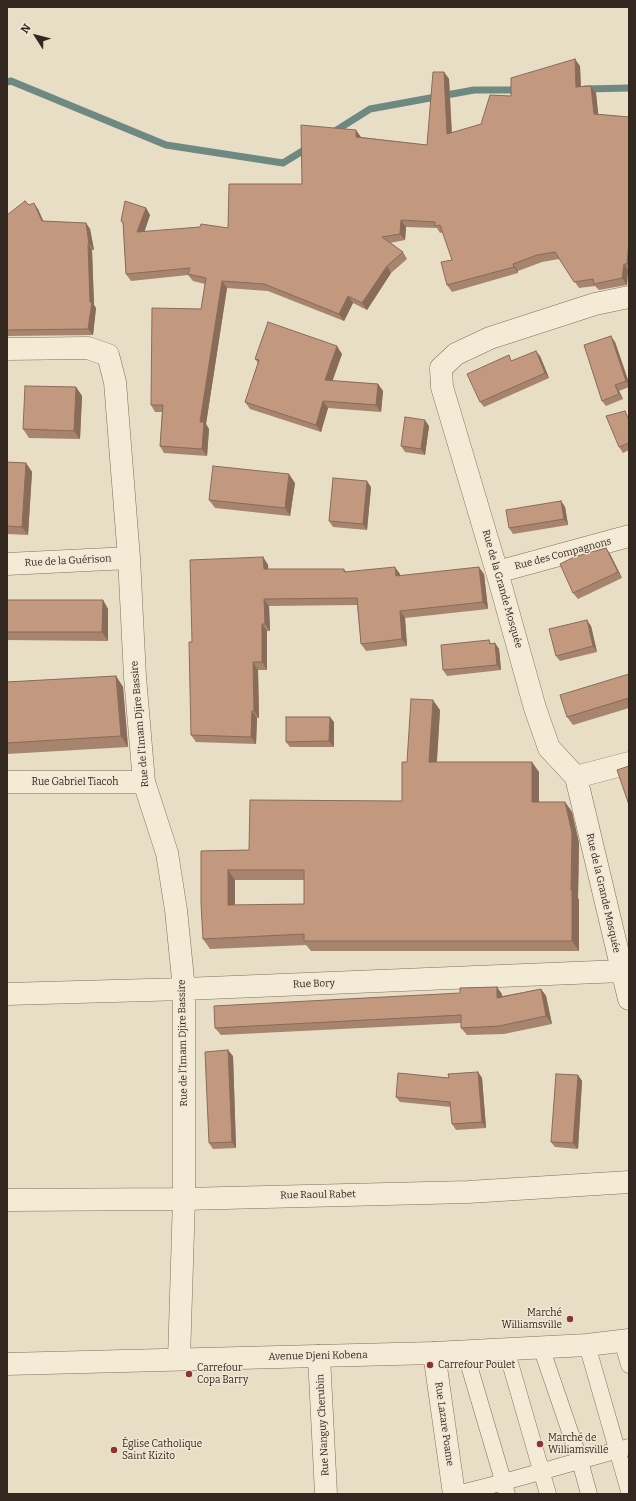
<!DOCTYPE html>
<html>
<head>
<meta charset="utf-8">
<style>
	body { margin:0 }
	#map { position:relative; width:636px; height:1501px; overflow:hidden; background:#e8ddc5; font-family:Bitter,serif }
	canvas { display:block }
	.frame { position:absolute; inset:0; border:8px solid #33281f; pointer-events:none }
	.north { position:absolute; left:16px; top:16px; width:40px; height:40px; -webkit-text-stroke:3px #f1e7d4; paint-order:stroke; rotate:306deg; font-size:11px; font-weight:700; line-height:16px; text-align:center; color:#33281f }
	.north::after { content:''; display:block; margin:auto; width:14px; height:18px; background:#33281f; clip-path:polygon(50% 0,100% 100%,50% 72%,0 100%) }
</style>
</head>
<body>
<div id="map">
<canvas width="636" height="1501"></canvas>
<div class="frame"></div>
<div class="north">N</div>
</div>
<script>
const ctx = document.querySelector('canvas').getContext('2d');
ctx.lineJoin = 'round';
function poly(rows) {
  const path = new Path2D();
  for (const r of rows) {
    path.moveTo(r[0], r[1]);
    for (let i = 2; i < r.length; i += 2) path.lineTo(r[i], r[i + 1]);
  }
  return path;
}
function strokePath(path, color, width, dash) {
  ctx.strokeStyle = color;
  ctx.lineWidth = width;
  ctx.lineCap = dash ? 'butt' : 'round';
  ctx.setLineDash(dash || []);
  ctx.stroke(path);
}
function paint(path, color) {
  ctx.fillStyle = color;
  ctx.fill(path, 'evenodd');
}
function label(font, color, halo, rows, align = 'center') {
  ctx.font = font + ' Bitter,serif';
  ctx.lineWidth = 3;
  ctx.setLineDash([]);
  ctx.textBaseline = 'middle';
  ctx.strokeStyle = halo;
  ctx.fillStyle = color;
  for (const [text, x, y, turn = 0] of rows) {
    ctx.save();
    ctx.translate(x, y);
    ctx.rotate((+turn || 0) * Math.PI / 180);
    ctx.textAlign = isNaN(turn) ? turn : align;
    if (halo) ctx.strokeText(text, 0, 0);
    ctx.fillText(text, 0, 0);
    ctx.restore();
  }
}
strokePath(poly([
	[7,82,11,81,166,145,283,163,309,147],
	[585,89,629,88],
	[332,133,370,109,474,90,521,90]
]), '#6e8982', 7);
const pedestrian = poly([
	[622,1340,629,1365],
	[587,1345,629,1491],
	[541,1347,580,1461,589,1494],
	[506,1349,548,1494],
	[465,1352,507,1494],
	[457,1494,504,1482,629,1447]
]);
const minor = poly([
	[629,297,595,304,490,338,456,354,441,368,442,387,497,572,535,708,549,748,576,777,629,999],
	[7,349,88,348,108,355,115,382,129,558,135,677,144,782,167,853,176,910,184,989,184,1199,179,1359],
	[7,564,129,558],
	[497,572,629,536],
	[576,777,629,763],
	[7,782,144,782],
	[7,994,184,989,622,971],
	[7,1200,184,1199,468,1192,629,1182],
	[434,1353,454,1494],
	[319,1356,326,1494]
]);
const tertiary = poly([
	[7,1364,434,1353,587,1345,629,1340]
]);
strokePath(pedestrian, '#816f5d', 17);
strokePath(minor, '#816f5d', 23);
strokePath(tertiary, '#816f5d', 23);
strokePath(pedestrian, '#f4ebd7', 16);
strokePath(minor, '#f4ebd7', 22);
strokePath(tertiary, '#f4ebd7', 22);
paint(poly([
	[580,66,581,87,591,86,596,93,598,114,629,117,629,271,628,270,627,285,599,290,595,286,579,288,559,259,542,262,518,271,518,273,452,292,447,285,452,260,443,232,440,233,437,228,406,227,405,240,390,243,403,252,407,259,391,273,367,310,353,303,344,321,268,291,227,288,206,424,209,429,207,456,164,453,160,446,162,412,155,412,151,405,201,309,205,284,193,281,188,275,131,281,126,274,123,224,121,221,146,208,150,215,144,232,228,228,302,184,361,137,427,145,444,72,449,79,452,133,481,124,511,96],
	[29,205,38,209,43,221,86,223,90,229,94,250,92,250,94,305,96,308,93,335,7,336,7,215],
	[615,342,629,383,629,387,619,391,623,399,606,406,602,401],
	[342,354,332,381,378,384,383,391,381,412,328,408,321,432,250,409,245,402,258,363,255,359],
	[540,356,549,378,484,407,480,402,513,360],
	[76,387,82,396,80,439,29,438,23,429],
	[629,416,629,450,623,453,619,447],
	[429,426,425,455,405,452,401,446],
	[7,462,26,463,32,472,28,535,7,534],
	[295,483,290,516,215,508,209,500],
	[371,487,367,530,333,527,329,521],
	[561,501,565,507,568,525,513,534,509,528],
	[606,548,610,554,622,578,578,599,573,593],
	[263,557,268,565,268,569,344,569,346,572,400,574,400,576,484,574,488,609,405,618,407,646,366,651,361,644,357,605,269,606,270,631,267,631,267,670,258,670,259,718,257,718,256,744,196,742,191,735,192,642],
	[7,600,103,600,108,609,108,641,7,640],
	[591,626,597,652,560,661,556,656],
	[489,640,491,644,495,643,499,649,501,670,447,676,443,670],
	[629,674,629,708,573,725,567,717],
	[116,676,123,687,128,747,7,754,7,682],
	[440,710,437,762,539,772,539,802,565,802,572,812,579,843,578,898,579,900,579,951,311,951,306,945,210,949,203,939,201,851,249,850,402,801,407,762],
	[235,880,304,880,304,904,235,905],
	[334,722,334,747,290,747,286,742],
	[541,989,546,996,552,1024,504,1034,467,1035,461,1028,461,1023,221,1035,215,1028,502,994,502,996],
	[233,1056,236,1148,213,1149,209,1143],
	[478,1072,482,1078,486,1128,456,1130,452,1124,451,1107,400,1102,396,1097,449,1078],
	[578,1075,582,1081,578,1149,555,1147,551,1142]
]), '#a7846d');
paint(poly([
	[575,59,580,66,581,94,576,87],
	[444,72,449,79,452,141,447,134],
	[591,86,596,93,599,121,594,114],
	[356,130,361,137,361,144,356,137],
	[34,203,38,209,46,227,42,221],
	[146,208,150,215,142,239,137,232],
	[401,220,406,227,405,240,400,234],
	[86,223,90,229,94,250,89,244],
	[629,241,629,266,627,264],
	[88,244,92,250,94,305,96,308,93,335,88,329,90,302],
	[513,264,518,271,518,273,514,267],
	[624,264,628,270,627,285,622,278],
	[387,266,391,273,367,310,362,303],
	[222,281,227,288,206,424,209,429,207,456,202,449,200,422],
	[348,296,353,303,344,321,339,314],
	[611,336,615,342,629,383,629,385,626,381],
	[337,346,342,354,330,388,325,380],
	[536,351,540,356,549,378,545,373],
	[378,384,383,391,381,412,376,405],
	[615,385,619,391,623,399,619,394],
	[76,387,82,396,80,439,74,431],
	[323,401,328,408,321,432,316,425],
	[425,420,429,426,425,455,421,449],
	[26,463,32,472,28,535,22,527],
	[289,474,295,483,290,516,285,508],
	[367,481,371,487,367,530,363,524],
	[561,501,565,507,568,525,564,519],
	[606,548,610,554,622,578,618,572],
	[263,557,268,565,269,577,264,569],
	[395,567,400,574,401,583,396,576],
	[479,567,484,574,488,609,483,602],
	[264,599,269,606,270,631,265,624],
	[103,600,108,609,108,641,102,632],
	[400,611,405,618,407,646,402,639],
	[587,620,591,626,597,652,593,646],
	[262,624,267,631,267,670,262,662],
	[495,643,499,649,501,670,497,665],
	[253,662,258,670,259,718,254,711],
	[116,676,123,687,128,747,121,736],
	[433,700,440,710,436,772,429,762],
	[252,711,257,718,256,744,251,737],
	[330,717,334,722,334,747,329,741],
	[532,762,539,772,539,812,532,802],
	[565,802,572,812,579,843,578,898,579,900,579,951,572,941,571,890],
	[228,870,235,880,235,915,228,905],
	[497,987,502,994,503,1005,497,998],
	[541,989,546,996,552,1024,546,1016],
	[228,1050,233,1056,236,1148,232,1142],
	[478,1072,482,1078,486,1128,482,1122],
	[578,1075,582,1081,578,1149,573,1143]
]), '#886b59');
const building = poly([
	[575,59,576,87,591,86,594,114,629,117,629,241,627,264,624,264,622,278,594,284,593,279,574,282,555,252,537,255,513,264,514,267,447,285,441,262,452,260,440,225,435,226,435,222,401,220,400,234,382,237,403,252,387,266,362,303,348,296,339,314,264,284,222,281,200,422,204,422,202,449,160,446,163,405,151,405,152,308,201,309,206,278,188,274,190,268,126,274,123,222,121,221,125,201,146,208,137,232,200,227,201,224,228,228,229,184,302,184,301,125,356,130,356,137,427,145,433,72,444,72,447,134,481,124,490,95,511,96,511,78,575,59],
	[25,201,29,205,34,203,42,221,86,223,89,244,88,244,90,302,92,302,88,329,7,330,7,215,25,201],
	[268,322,337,346,325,380,378,384,376,405,323,401,316,425,245,402,259,360,255,359,268,322],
	[611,336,626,381,615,385,619,394,602,401,584,345,611,336],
	[536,351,545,373,480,402,467,374,509,355,511,361,536,351],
	[25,386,76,387,74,431,23,429,25,386],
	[625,411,629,420,629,443,619,447,606,416,625,411],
	[405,417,425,420,421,449,401,446,405,417],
	[7,462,26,463,22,527,7,526,7,462],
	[213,466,289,474,285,508,209,500,213,466],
	[333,478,367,481,363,524,329,521,333,478],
	[561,501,564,519,509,528,506,510,561,501],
	[606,548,618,572,573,593,560,564,574,557,606,548],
	[263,557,264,569,344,569,344,572,395,567,396,576,479,567,483,602,400,611,402,639,361,644,357,598,264,599,265,624,262,624,262,662,253,662,254,711,252,711,251,737,191,735,189,642,192,642,190,560,263,557],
	[7,600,103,600,102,632,7,632,7,600],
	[587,620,593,646,556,656,549,629,587,620],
	[489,640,490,644,495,643,497,665,443,670,441,645,489,640],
	[629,674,629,698,567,717,560,695,629,674],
	[116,676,121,736,7,743,7,682,116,676],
	[411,699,433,700,429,762,532,762,532,802,565,802,572,833,571,890,572,890,572,941,304,941,304,934,203,939,201,904,201,851,249,850,250,800,402,801,402,762,407,762,411,699],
	[228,870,304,870,304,904,228,905,228,870],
	[286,717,330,717,329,741,286,742,286,717],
	[629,766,629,805,617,770,629,766],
	[497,987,497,998,541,989,546,1016,499,1026,461,1028,461,1015,215,1028,214,1006,460,993,460,988,497,987],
	[228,1050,232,1142,209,1143,205,1052,228,1050],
	[478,1072,482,1122,452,1124,450,1102,396,1097,398,1073,449,1078,448,1074,478,1072],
	[556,1074,578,1075,573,1143,551,1142,556,1074]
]);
paint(building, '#c2997f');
strokePath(building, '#886b59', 1);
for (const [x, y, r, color] of [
	[570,1319,4,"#893538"],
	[430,1365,4,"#893538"],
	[189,1374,4,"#893538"],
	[540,1444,4,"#893538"],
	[114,1450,4,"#893538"]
]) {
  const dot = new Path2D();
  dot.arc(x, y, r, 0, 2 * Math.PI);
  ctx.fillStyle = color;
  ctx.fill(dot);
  strokePath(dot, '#f1e7d4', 1.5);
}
label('10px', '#33281f', '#f1e7d4', [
	["Rue des Compagnons",563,554,-15],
	["Rue de la Guérison",68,561,-3],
	["Rue de la Grande Mosquée",502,589,74],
	["Rue de l'Imam Djire Bassire",140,724,-95],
	["Rue Gabriel Tiacoh",75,782],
	["Rue de la Grande Mosquée",603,893,77],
	["Rue Bory",314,984,-2],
	["Rue de l'Imam Djire Bassire",183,1043,-91],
	["Rue Raoul Rabet",318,1195,-1],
	["Avenue Djeni Kobena",318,1356,-1],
	["Rue Lazare Poame",444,1424,82],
	["Rue Nanguy Cherubin",323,1425,-93]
]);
label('10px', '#33281f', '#f1e7d4', [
	["Marché",562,1313,"right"],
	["Williamsville",562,1325,"right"],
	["Carrefour Poulet",438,1365],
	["Carrefour",197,1368],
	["Copa Barry",197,1380],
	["Marché de",548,1438],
	["Williamsville",548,1450],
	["Église Catholique",122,1444],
	["Saint Kizito",122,1456]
], 'left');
</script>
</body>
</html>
